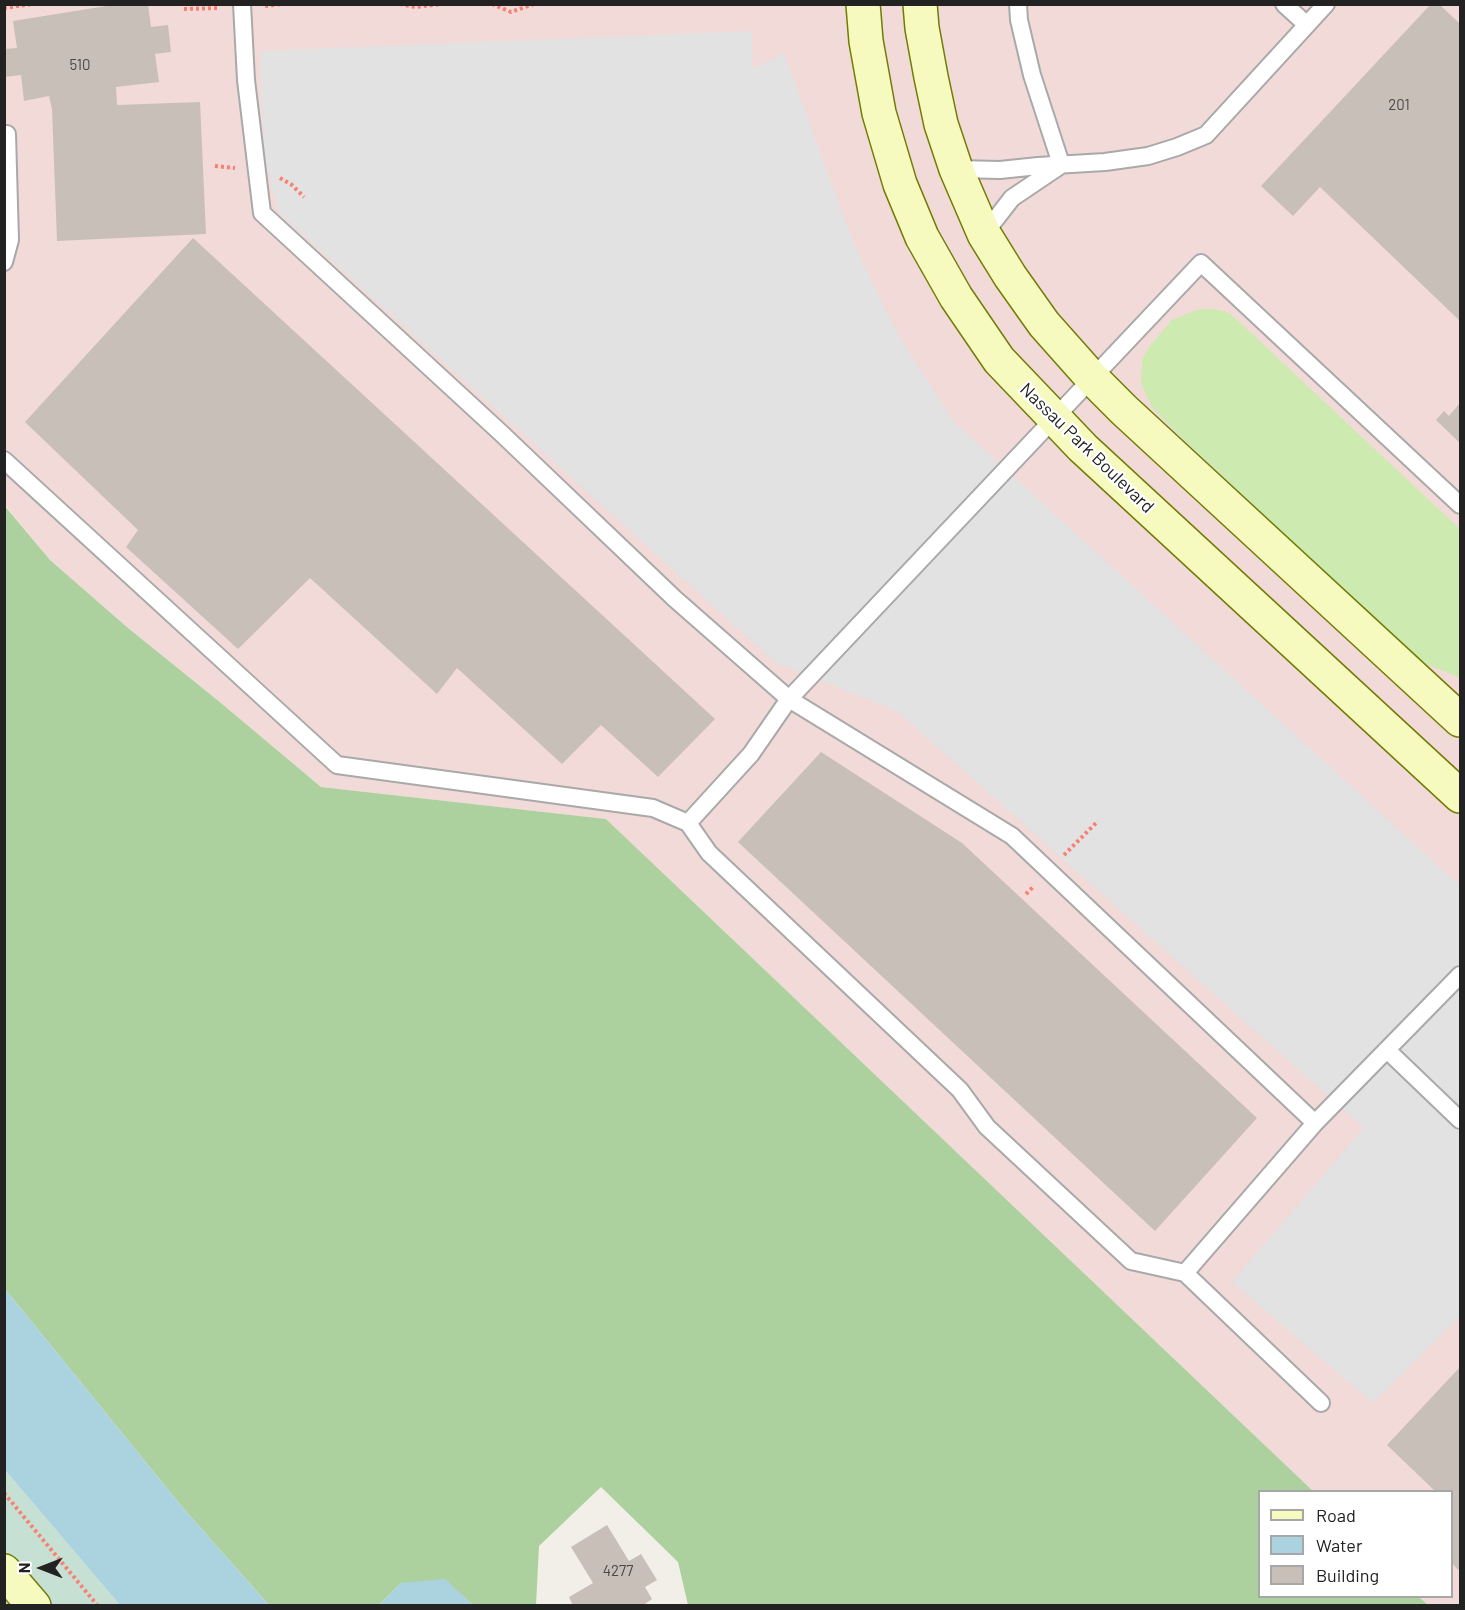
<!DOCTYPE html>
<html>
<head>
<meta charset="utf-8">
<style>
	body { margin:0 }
	#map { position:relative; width:1465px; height:1610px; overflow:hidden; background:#f2efe9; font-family:Barlow,sans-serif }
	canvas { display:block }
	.frame { position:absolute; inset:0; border:6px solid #222; pointer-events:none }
	.legend { position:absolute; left:1258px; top:1490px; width:195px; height:108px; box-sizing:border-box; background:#fff; border:2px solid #a7a7a7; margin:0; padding:8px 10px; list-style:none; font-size:18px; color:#222 }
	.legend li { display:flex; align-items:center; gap:12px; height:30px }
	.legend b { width:30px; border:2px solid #a7a7a7 }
	.north { position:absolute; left:12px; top:1538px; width:60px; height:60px; -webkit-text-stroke:4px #fff; paint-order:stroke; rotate:270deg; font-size:16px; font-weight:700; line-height:24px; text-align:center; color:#222 }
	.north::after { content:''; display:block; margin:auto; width:21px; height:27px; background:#222; clip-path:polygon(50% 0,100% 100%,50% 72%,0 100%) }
</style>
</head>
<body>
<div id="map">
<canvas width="1465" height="1610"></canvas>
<div class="frame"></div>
<ul class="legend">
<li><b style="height:8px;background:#f7fabf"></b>Road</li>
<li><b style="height:16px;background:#aad3df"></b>Water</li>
<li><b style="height:16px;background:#c7bfb8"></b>Building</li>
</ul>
<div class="north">N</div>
</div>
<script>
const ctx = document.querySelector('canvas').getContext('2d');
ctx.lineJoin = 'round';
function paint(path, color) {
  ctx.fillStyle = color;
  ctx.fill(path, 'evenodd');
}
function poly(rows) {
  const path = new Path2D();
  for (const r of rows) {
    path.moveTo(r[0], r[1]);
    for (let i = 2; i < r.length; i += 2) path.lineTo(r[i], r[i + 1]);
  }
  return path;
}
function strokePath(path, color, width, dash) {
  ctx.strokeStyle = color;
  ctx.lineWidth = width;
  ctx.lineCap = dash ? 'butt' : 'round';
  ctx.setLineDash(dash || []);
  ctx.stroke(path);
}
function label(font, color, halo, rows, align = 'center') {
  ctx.font = font + ' Barlow,sans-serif';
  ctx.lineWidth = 4.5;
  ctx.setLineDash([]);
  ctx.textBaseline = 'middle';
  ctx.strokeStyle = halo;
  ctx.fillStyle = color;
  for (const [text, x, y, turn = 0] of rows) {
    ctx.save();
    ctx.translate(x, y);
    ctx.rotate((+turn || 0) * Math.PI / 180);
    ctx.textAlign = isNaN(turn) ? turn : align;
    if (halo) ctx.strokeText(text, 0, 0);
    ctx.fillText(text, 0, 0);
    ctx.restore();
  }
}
paint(poly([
	[4,5,1460,5,1460,1605,1428,1605,1419,1597,1452,1596,1452,1492,1313,1491,606,819,321,787,221,703,128,628,50,560,5,505]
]), '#f2dad9');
paint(poly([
	[1199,309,1214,309,1227,312,1233,316,1460,529,1460,678,1420,661,1180,436,1152,407,1141,384,1142,359,1150,346,1172,320]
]), '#cdebb0');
paint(poly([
	[4,505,50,560,128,628,221,703,321,787,606,819,1313,1491,1260,1492,1260,1596,1419,1597,1428,1605,688,1605,678,1562,601,1487,539,1546,536,1605,473,1605,464,1597,401,1583,379,1605,269,1605,183,1508,5,1289]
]), '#add19e');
paint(poly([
	[5,1470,120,1605,5,1605]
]), '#c6e0d4');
paint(poly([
	[752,31,752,69,784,54,853,242,896,331,953,421,1460,886,1460,1316,1373,1403,1232,1282,1364,1128,897,711,775,662,279,213,264,157,260,51]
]), '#e2e2e2');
paint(poly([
	[5,1289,183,1508,269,1605,120,1605,5,1470],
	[445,1579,473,1605,379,1605,401,1583]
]), '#aad3df');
paint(poly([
	[119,4,148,4,151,27,168,25,171,52,155,54,159,82,116,87,117,105,200,102,206,234,57,241,52,109,49,96,24,101,21,75,5,77,4,49,17,48,13,21],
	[1431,4,1439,4,1460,24,1460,321,1320,187,1293,216,1261,186],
	[193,238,715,719,658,777,601,725,562,764,457,668,437,694,310,578,238,649,126,547,138,530,25,422],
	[1460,403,1460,443,1436,420,1444,411,1449,416],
	[821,752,962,843,1257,1118,1155,1231,738,842],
	[1460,1367,1460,1568,1458,1570,1452,1563,1452,1492,1436,1492,1387,1445],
	[607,1525,629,1561,641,1554,657,1580,645,1587,652,1599,642,1606,573,1606,569,1597,593,1583,571,1547]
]), '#c7bfb8');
const lane = poly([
	[242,4,246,80,262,213,501,433,675,599,789,699,1012,836,1315,1123],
	[1018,4,1019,20,1032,75,1061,164],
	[1284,4,1307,25],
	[956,169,1000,170,1038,166,1105,162,1148,156,1177,147,1206,135,1326,4],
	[984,234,1012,198,1061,165],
	[4,262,10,240,7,134],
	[4,460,337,765,653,808,688,823,751,754,789,699,1201,263,1460,505],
	[688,823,709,853,960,1090,987,1127,1131,1261,1185,1273,1321,1403],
	[1387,1050,1460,1120],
	[1185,1273,1315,1123,1460,975]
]);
const secondary = poly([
	[863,4,866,41,879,113,900,184,922,237,956,297,999,360,1083,448,1460,796],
	[920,4,922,28,931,77,941,124,956,169,984,234,1010,276,1044,324,1092,378,1124,410,1460,720],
	[4,1571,34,1606]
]);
strokePath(lane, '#a9a9a9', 20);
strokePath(secondary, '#707d05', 36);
strokePath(poly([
	[400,4,415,7,443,4],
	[492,4,511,12,534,4],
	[265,6,282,4],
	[4,8,32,4],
	[184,9,219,8],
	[215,166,235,168],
	[280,178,292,185,304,197],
	[1064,855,1098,821],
	[1026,894,1034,886],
	[4,1493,98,1606]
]), '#fa8072', 4, [3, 3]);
strokePath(lane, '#fff', 16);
strokePath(secondary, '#f7fabf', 33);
label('15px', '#4b4948', null, [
	["510",80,65],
	["201",1399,105],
	["4277",618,1571]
]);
label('18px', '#222', '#fff', [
	["Nassau Park Boulevard",1087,448,44]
]);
</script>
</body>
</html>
